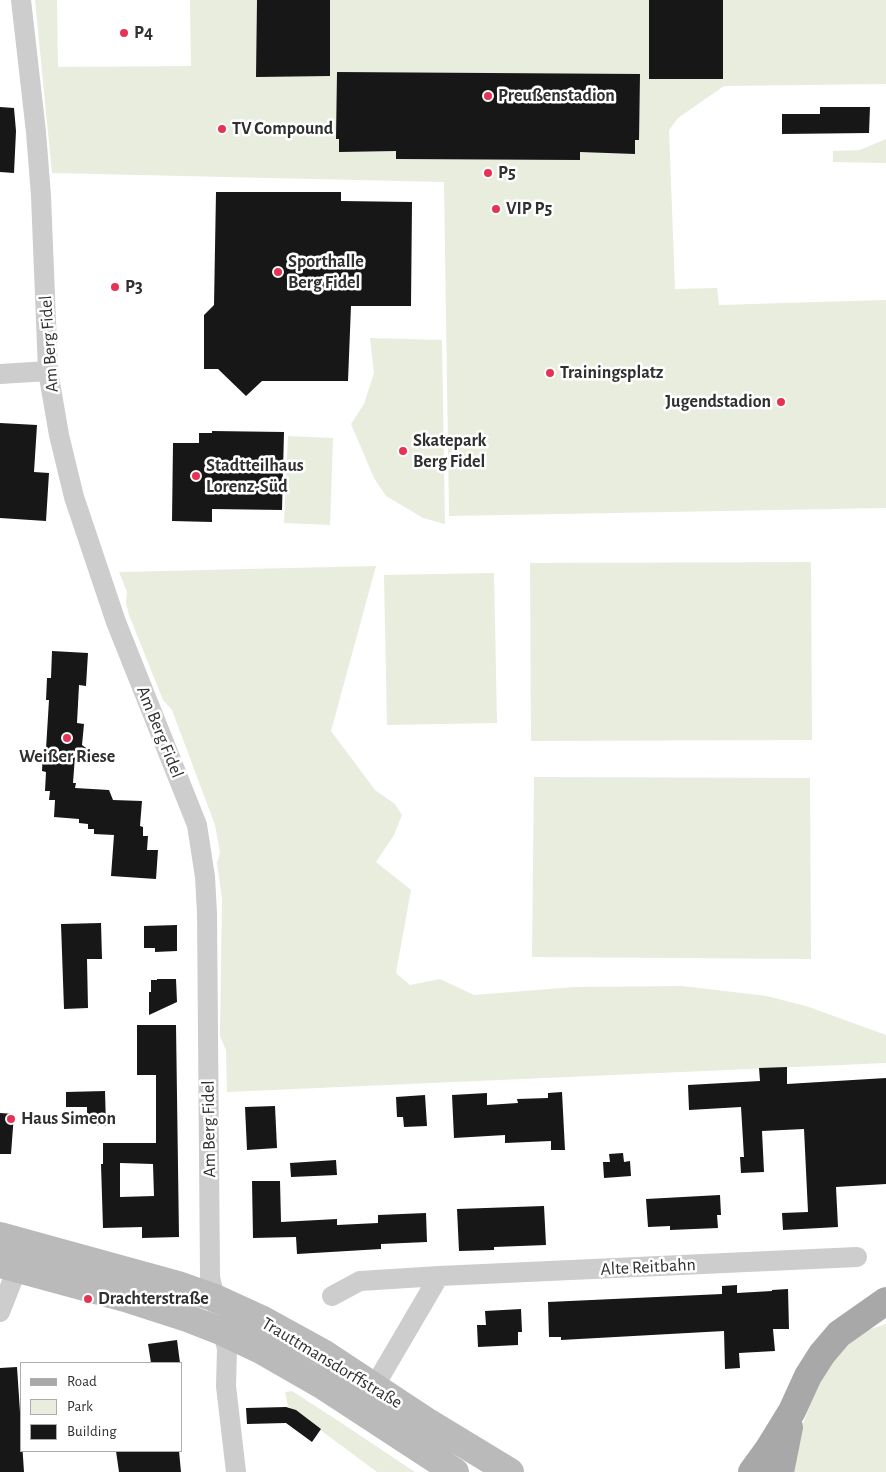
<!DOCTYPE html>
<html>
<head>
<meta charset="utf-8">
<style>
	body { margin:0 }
	#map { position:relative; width:886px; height:1472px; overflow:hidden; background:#fff; font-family:"Alegreya Sans",sans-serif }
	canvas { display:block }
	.legend { position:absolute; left:20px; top:1362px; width:162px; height:90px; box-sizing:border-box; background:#fff; border:1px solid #acacac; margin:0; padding:6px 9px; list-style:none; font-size:15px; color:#303030 }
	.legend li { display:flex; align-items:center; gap:10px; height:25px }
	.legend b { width:25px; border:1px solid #acacac }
</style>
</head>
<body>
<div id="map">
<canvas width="886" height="1472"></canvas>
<ul class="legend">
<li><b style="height:6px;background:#a8a8a8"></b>Road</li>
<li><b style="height:14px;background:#e8edde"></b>Park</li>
<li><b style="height:14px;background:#171717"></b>Building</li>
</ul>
</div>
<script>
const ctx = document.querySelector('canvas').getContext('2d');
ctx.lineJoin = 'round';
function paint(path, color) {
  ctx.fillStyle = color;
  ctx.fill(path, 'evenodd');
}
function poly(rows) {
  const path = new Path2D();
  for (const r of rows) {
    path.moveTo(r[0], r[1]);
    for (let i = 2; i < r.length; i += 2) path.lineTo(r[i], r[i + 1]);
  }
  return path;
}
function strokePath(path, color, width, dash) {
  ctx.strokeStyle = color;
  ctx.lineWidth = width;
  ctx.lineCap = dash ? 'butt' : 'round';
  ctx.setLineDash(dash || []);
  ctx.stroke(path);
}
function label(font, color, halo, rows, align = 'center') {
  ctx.font = font + ' "Alegreya Sans",sans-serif';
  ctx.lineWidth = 5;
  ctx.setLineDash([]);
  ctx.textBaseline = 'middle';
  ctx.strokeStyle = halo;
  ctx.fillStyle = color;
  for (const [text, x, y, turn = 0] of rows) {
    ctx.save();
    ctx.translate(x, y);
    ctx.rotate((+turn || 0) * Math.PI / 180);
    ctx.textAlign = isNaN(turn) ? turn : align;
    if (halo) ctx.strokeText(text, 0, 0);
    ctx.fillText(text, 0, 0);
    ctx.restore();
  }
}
paint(poly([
	[35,0,57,0,58,67,191,66,190,0,886,0,886,84,724,86,678,118,669,130,675,289,717,288,719,305,886,300,886,508,449,516,444,182,52,173],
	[886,139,886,163,833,162,833,151,860,150],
	[370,338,442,340,445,524,423,518,386,496,374,478,351,424,364,404,374,373],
	[288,436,333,438,330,525,284,523],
	[811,562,812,740,531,741,530,563],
	[376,566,331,731,375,790,395,804,402,815,394,835,376,862,411,890,396,973,410,985,440,979,474,995,575,987,682,986,767,996,809,1007,886,1035,886,1063,227,1092,226,1050,220,1036,222,899,217,863,220,853,215,825,172,710,163,700,129,615,126,603,127,592,119,572],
	[494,573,497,723,387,725,384,575],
	[534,777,810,778,811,959,532,957],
	[886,1324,886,1472,789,1472,793,1451,817,1386,836,1354,862,1332],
	[292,1391,337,1420,415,1472,377,1472,288,1406,285,1392]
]), '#e8edde');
paint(poly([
	[257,0,330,0,330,76,256,77],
	[649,0,723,0,723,79,649,79],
	[337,72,640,74,639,140,635,140,635,154,580,152,580,160,396,159,396,151,339,152,339,139,336,139],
	[0,107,14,108,16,131,14,173,0,172],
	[820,107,870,107,869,133,782,134,782,114,820,114],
	[216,192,341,192,341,201,412,202,411,306,351,306,348,381,262,381,246,396,218,369,204,369,204,315,214,305],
	[0,423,37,425,34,472,49,473,46,521,0,518],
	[212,431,284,432,282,510,212,509,212,522,172,521,173,443,199,443,199,433,212,433],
	[52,651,88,653,86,686,79,685,77,723,84,724,82,745,98,757,75,756,73,783,76,783,75,788,109,790,113,800,142,801,140,826,143,827,143,836,148,836,147,850,158,850,156,879,111,876,114,835,94,834,94,829,88,829,88,824,79,823,79,819,54,817,55,800,49,800,50,791,45,791,46,772,42,771,43,749,46,749,49,700,46,700,47,678,51,678],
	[101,923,102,959,87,959,88,1008,64,1009,61,924],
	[177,925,177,951,155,952,155,948,144,948,144,926],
	[157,979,176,979,177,1002,149,1015,149,992,151,992,151,980,157,980],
	[137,1025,176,1025,179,1237,142,1238,142,1227,103,1228,101,1164,103,1164,103,1143,156,1143,156,1075,137,1075],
	[120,1163,153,1164,154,1196,120,1197],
	[787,1067,787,1084,886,1078,886,1184,836,1187,838,1227,783,1230,782,1213,808,1212,804,1129,762,1131,764,1172,741,1173,740,1157,744,1157,741,1107,689,1110,688,1085,760,1081,759,1068],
	[105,1091,106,1126,87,1125,87,1107,66,1107,66,1092],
	[562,1092,565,1150,551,1150,551,1141,505,1143,505,1135,454,1138,452,1095,487,1093,487,1105,518,1103,517,1099,548,1098,548,1093],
	[425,1095,427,1126,404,1127,403,1117,397,1117,396,1097],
	[275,1106,277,1148,247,1150,245,1107],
	[0,1113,14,1114,11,1154,0,1154],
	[623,1153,624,1162,630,1161,631,1176,604,1178,603,1162,610,1162,609,1154],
	[336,1160,337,1175,291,1177,290,1163],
	[252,1181,280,1181,281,1222,337,1219,337,1225,378,1223,378,1215,426,1213,427,1242,381,1244,381,1249,297,1254,296,1237,253,1238],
	[720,1195,721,1215,717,1215,718,1228,670,1230,670,1226,648,1227,646,1199],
	[544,1206,546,1245,494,1247,494,1250,459,1251,457,1209],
	[737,1285,737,1293,772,1291,772,1290,788,1289,789,1329,773,1329,775,1351,739,1353,740,1368,725,1369,724,1331,561,1340,561,1337,549,1337,548,1302,722,1294,722,1286],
	[521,1309,522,1332,518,1332,518,1345,478,1347,477,1325,486,1325,485,1311],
	[177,1340,180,1363,151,1363,148,1344],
	[17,1367,24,1472,0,1472,0,1368],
	[286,1407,296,1410,321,1429,312,1442,286,1423,247,1424,246,1408],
	[116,1451,179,1451,181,1472,119,1472]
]), '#171717');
strokePath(poly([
	[21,0,36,132,41,196,48,371,59,435,74,497,116,622,197,825,205,877,207,913,210,1277,227,1349,226,1386,236,1472],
	[0,374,48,371],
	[332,1296,360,1281,439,1276],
	[0,1312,13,1279,20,1256],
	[367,1399,439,1276,857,1257]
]), '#cdcdcd', 20);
strokePath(poly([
	[0,1236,178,1285,215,1298,263,1320,323,1353,426,1421,510,1472],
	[0,1264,125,1298,187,1318,223,1332,261,1350,322,1385,455,1472]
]), '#bababa', 28);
strokePath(poly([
	[752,1472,768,1450,792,1411,808,1376,822,1354,839,1334,886,1301],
	[780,1472,789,1427]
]), '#a8a8a8', 28);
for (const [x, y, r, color] of [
	[124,33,5,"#e53355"],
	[488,96,5,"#e53355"],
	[222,129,5,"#e53355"],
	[488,173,5,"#e53355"],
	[496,209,5,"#e53355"],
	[278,272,5,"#e53355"],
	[115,287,5,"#e53355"],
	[550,373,5,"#e53355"],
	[781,402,5,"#e53355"],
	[403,451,5,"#e53355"],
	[196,476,5,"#e53355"],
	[67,738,5,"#e53355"],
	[11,1119,5,"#e53355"],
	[88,1299,5,"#e53355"]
]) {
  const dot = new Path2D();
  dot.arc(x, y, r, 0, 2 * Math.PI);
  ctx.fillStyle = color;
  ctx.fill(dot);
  strokePath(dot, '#fff', 2);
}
label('bold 18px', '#303030', '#fff', [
	["P4",134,33],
	["Preußenstadion",498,96],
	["TV Compound",232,129],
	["P5",498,173],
	["VIP P5",506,209],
	["Sporthalle",288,262],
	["Berg Fidel",288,283],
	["P3",125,287],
	["Trainingsplatz",560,373],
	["Jugendstadion",771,402,"right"],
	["Skatepark",413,441],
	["Berg Fidel",413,462],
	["Stadtteilhaus",206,466],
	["Lorenz-Süd",206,487],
	["Weißer Riese",67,757,"center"],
	["Haus Simeon",21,1119],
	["Drachterstraße",98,1299]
], 'left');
label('18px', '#303030', '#fff', [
	["Am Berg Fidel",49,344,-94],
	["Am Berg Fidel",160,732,68],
	["Am Berg Fidel",209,1129,-91],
	["Alte Reitbahn",648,1267,-3],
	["Trauttmansdorffstraße",332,1363,31]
]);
</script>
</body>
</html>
